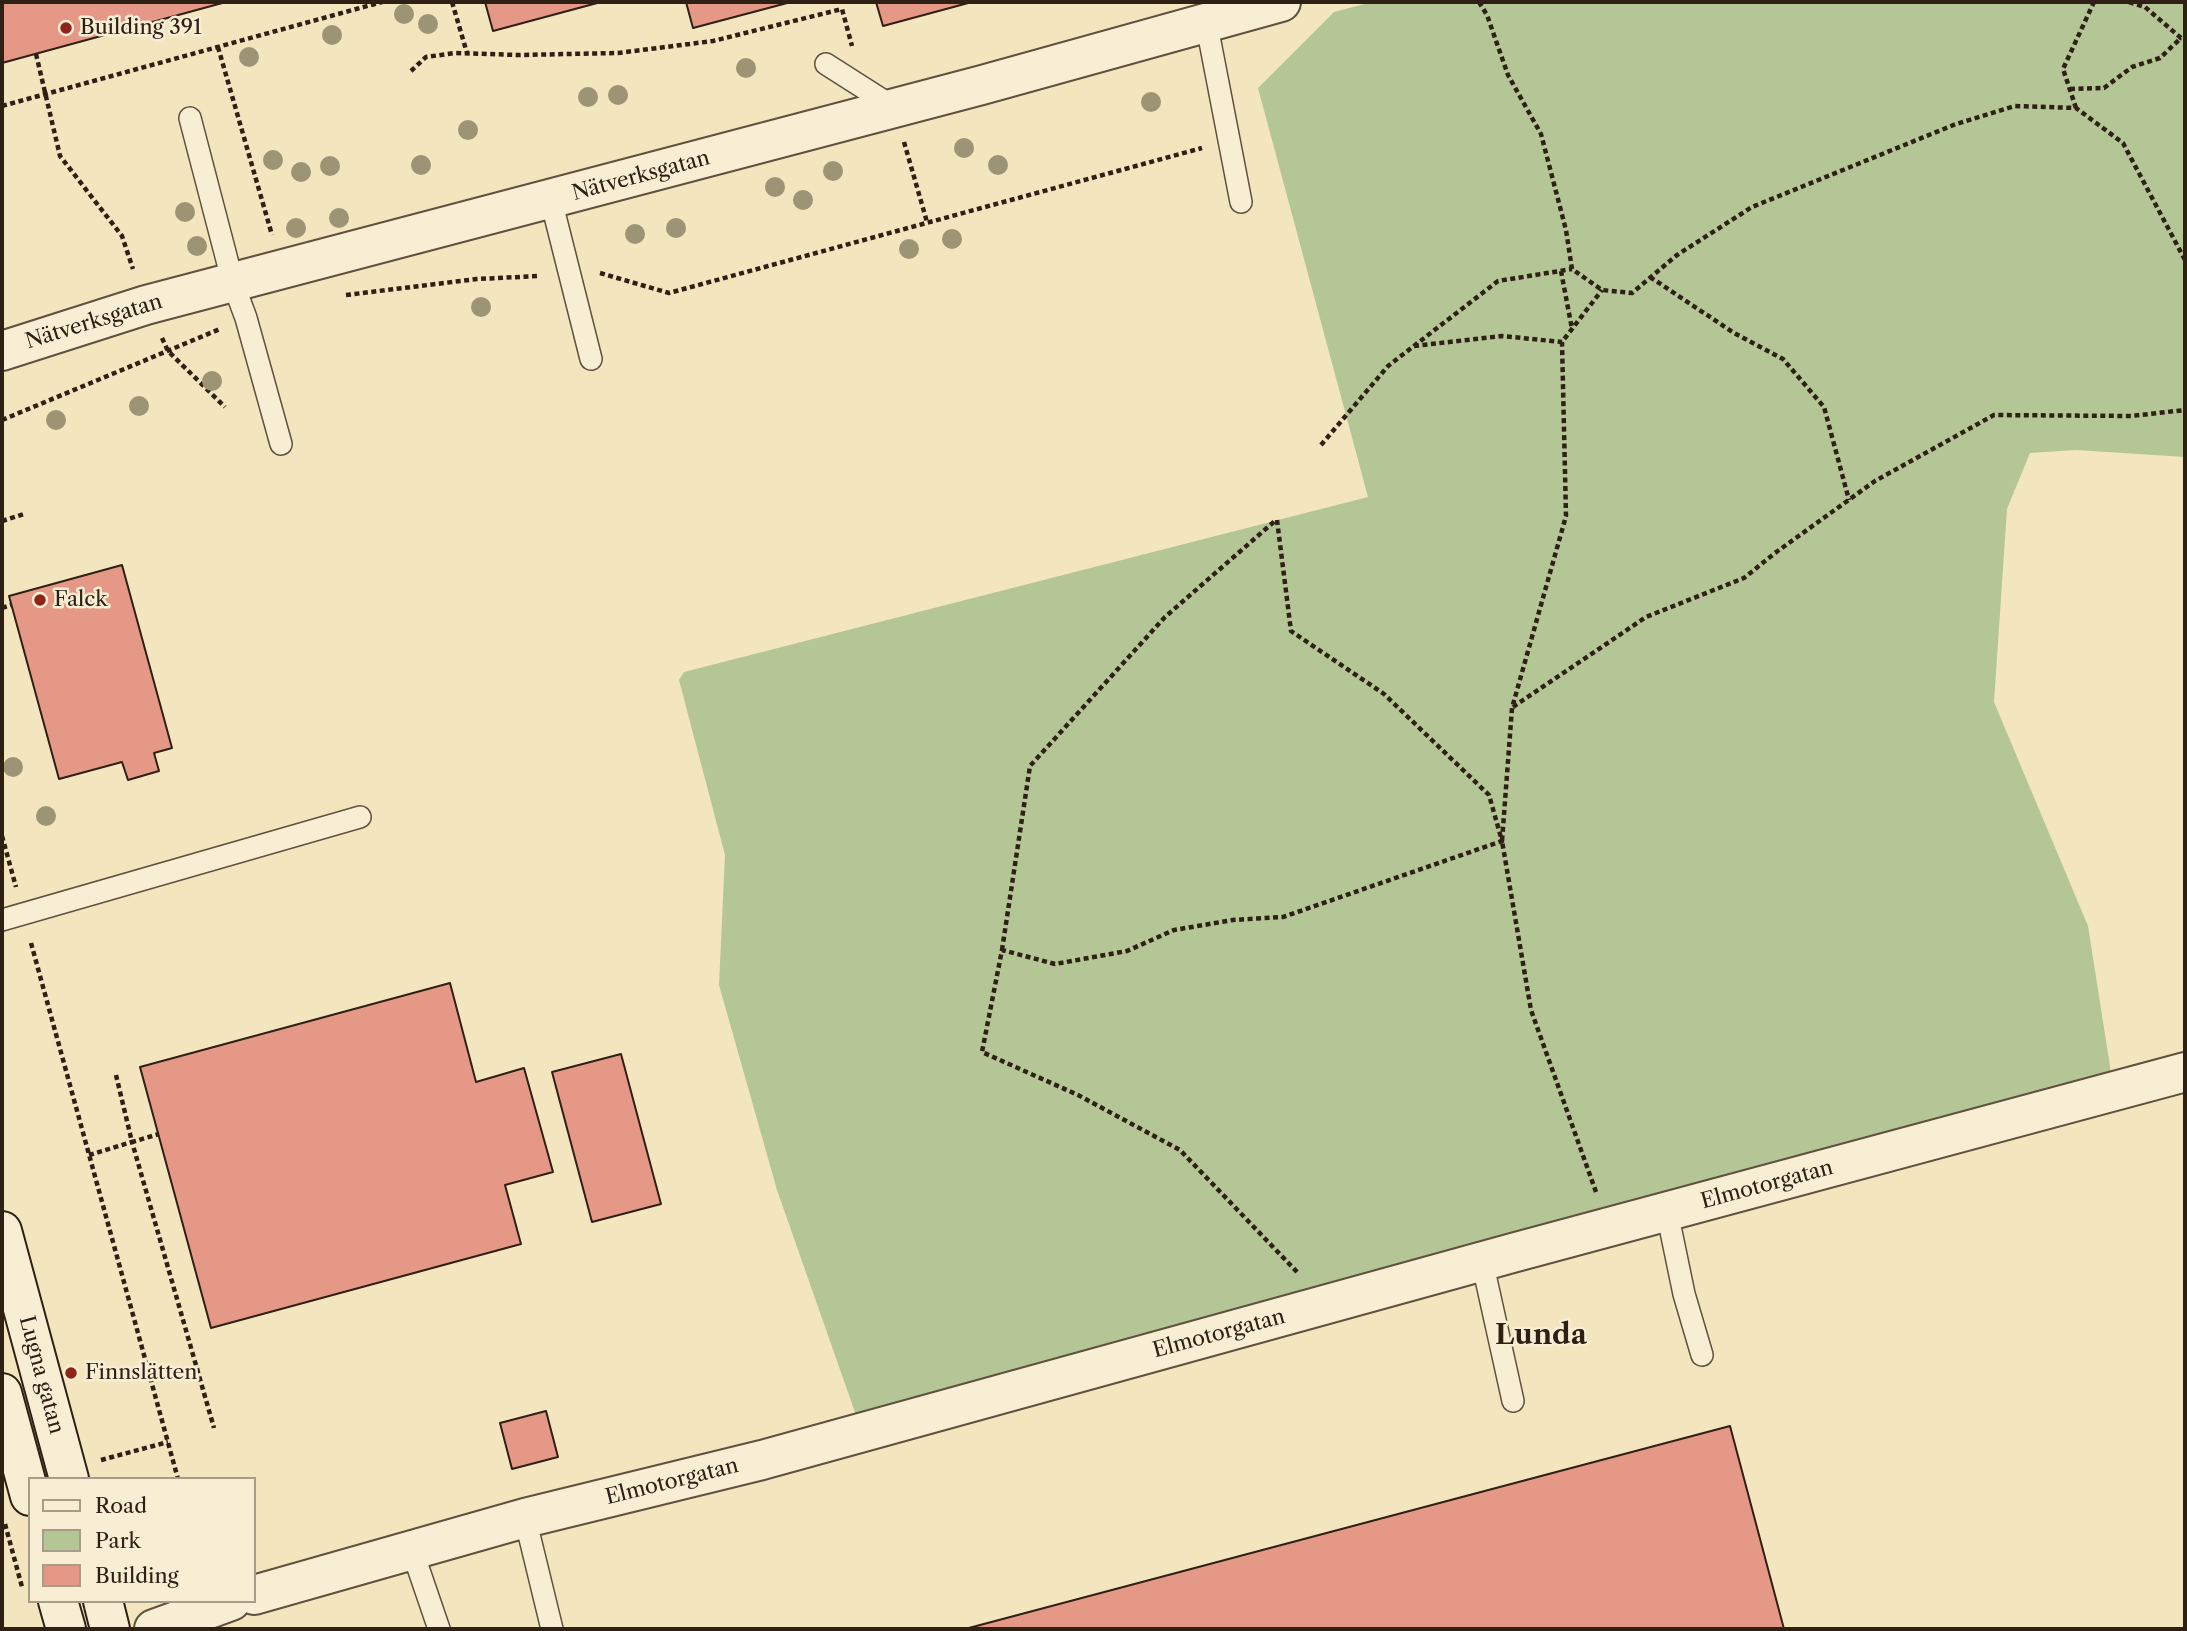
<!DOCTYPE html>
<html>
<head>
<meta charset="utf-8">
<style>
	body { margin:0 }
	#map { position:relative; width:2187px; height:1631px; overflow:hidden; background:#f3e5bd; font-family:"Libre Caslon Text",serif }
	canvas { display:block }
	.frame { position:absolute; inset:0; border:4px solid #2f2015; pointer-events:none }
	.legend { position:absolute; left:28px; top:1477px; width:228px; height:126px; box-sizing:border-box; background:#f7eed4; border:2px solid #a79c88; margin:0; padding:9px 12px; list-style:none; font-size:21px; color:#2f2015 }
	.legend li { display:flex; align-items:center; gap:14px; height:35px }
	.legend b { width:35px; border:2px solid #a79c88 }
</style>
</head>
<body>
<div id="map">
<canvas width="2187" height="1631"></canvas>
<div class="frame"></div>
<ul class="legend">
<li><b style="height:9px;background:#f7eed4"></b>Road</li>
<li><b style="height:19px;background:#b5c696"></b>Park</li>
<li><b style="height:19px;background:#e59885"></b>Building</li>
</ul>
</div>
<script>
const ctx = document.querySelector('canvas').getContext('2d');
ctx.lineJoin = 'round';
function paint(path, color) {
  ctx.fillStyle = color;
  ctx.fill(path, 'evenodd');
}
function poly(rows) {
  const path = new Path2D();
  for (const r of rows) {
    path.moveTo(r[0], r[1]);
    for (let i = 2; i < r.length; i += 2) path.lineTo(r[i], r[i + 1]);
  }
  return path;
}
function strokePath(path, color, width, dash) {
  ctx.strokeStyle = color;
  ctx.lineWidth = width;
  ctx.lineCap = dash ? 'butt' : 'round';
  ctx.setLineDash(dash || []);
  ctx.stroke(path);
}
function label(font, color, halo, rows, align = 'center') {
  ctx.font = font + ' "Libre Caslon Text",serif';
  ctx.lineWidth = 5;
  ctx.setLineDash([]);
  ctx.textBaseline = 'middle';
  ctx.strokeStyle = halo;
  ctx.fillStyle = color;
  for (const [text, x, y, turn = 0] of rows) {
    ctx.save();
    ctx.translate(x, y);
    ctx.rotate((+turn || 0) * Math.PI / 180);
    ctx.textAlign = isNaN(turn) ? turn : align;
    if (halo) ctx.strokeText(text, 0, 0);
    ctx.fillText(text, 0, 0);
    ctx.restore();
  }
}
paint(poly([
	[1372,2,2185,2,2185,457,2076,450,2030,453,2007,509,1994,702,2088,926,2112,1079,857,1418,777,1190,719,985,725,855,679,680,684,672,1368,497,1258,88,1334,12]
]), '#b5c696');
const building = poly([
	[2,2,226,2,2,63,2,2],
	[485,2,601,2,493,31,485,2],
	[686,2,791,2,693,28,686,2],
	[876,2,972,2,883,26,876,2],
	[122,565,172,748,154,753,159,771,128,780,122,762,59,779,9,596,122,565],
	[450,983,476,1082,524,1068,553,1172,505,1185,521,1244,211,1328,140,1067,450,983],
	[621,1054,661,1204,592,1222,552,1072,621,1054],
	[546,1411,558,1457,512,1469,500,1423,546,1411],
	[1730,1426,1784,1629,965,1629,1560,1471,1730,1426]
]);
paint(building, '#e59885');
strokePath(building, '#2f2015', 2);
const service = poly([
	[1206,21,1241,202],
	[826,64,895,108],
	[190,118,233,283,246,318,281,444],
	[551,200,591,359],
	[2,920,360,817],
	[1667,1212,1684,1294,1702,1355],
	[1482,1261,1513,1401],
	[525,1518,552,1629],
	[412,1550,439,1629]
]);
const minor = poly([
	[2,351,146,305,982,85,1281,2],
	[254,1595,525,1518,762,1460,1516,1252,2185,1072],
	[154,1629,231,1601]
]);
const secondary = poly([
	[2,1231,69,1479],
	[2,1393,30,1496],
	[58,1601,66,1629],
	[103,1601,110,1629]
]);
strokePath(service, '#60513f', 24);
strokePath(minor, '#60513f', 42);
strokePath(secondary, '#2f2015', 42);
strokePath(poly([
	[452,2,467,53],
	[1479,2,1487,15,1508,75,1541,134,1566,230,1572,269,1602,290,1632,293,1677,255,1752,207,1956,124,2015,106,2076,108,2123,143,2185,260],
	[2129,2,2145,7,2181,38,2185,37],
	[218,47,272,235],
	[36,54,60,156,122,236,133,269],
	[411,71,426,57,455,53,519,55,618,53,713,41,842,9,852,46],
	[2070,89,2104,88,2132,67,2160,58,2181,38],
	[2,106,382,2],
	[2076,108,2063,69,2094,2],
	[904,142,927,222],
	[1561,271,1572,329],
	[600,273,669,293,1202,148],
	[1650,277,1734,333,1783,359,1824,407,1849,500],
	[346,295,477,279,539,276],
	[162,338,168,351,225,407],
	[1414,346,1502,336,1562,342],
	[2,420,220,329],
	[1321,445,1388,366,1498,281,1572,269],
	[1277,520,1291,631,1384,694,1489,795,1502,841,1283,917,1233,920,1174,930,1127,951,1055,964,1002,950,982,1052,1078,1095,1180,1150,1298,1273],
	[2,521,24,514],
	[2,608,11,605],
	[1513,707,1646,617,1744,578,1775,553,1875,481,1994,415,2131,416,2185,410],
	[2,836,16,887],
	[31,943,178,1479],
	[1002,950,1030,766,1165,617,1276,520],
	[116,1075,132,1142,159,1134],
	[89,1155,132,1142,214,1428],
	[1596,1192,1531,1010,1502,841,1512,708,1566,516,1562,342,1602,290],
	[101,1460,168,1442],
	[5,1524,22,1587]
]), '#2f2015', 4.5, [5, 3.5]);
strokePath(service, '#f7eed4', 21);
strokePath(minor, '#f7eed4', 38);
strokePath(secondary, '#f7eed4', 38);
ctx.fillStyle = '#9d9476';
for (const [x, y] of [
	[404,14],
	[428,24],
	[332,35],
	[249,57],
	[746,68],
	[618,95],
	[588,97],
	[1151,102],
	[468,130],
	[964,148],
	[273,160],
	[421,165],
	[998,165],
	[330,166],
	[833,171],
	[301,172],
	[775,187],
	[803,200],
	[185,212],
	[339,218],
	[296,228],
	[676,228],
	[635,234],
	[952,239],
	[197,246],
	[909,249],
	[481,307],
	[212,381],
	[139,406],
	[56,420],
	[13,767],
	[46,816]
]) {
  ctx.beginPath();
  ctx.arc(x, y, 10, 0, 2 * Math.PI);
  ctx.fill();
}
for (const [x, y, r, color] of [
	[66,28,7,"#8f2418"],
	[40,600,7,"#8f2418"],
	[71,1373,7,"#8f2418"]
]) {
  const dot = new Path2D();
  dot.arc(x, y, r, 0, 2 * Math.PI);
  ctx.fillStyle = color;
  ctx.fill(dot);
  strokePath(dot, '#f7eed4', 2.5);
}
label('21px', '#2f2015', '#f7eed4', [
	["Building 391",80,28],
	["Falck",54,600],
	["Finnslätten",85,1373]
], 'left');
label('21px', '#2f2015', '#f7eed4', [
	["Nätverksgatan",641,176,-15],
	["Nätverksgatan",94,322,-17],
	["Elmotorgatan",1767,1185,-15],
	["Elmotorgatan",1219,1334,-15],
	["Lugna gatan",41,1375,75],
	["Elmotorgatan",672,1482,-14]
]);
label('bold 28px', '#2f2015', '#f7eed4', [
	["Lunda",1541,1336]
]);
</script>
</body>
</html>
